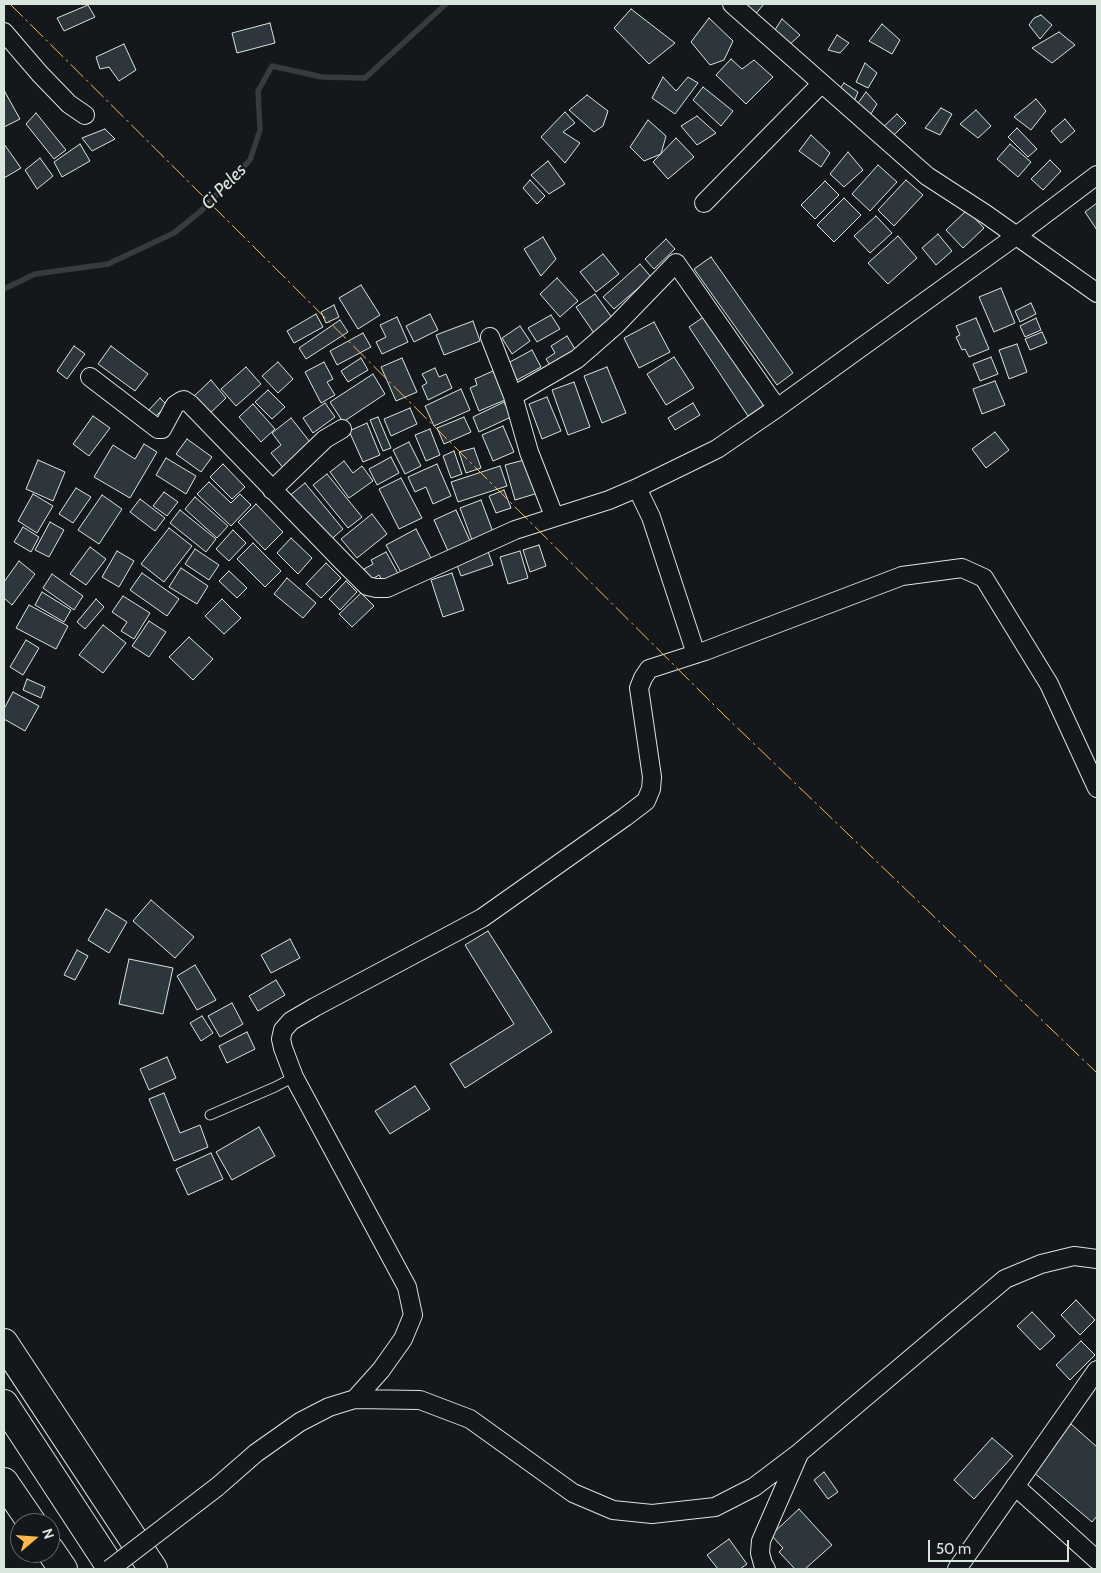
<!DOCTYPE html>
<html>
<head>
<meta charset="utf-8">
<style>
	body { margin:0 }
	#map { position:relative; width:1101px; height:1573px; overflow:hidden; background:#14181c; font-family:Cabin,sans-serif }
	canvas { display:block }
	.frame { position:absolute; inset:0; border:5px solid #d8e6dc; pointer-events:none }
	.north { position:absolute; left:10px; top:1513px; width:50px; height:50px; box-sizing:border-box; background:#14181c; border:1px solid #626a69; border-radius:50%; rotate:72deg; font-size:14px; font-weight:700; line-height:20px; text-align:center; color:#d8e6dc }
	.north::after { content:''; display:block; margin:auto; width:18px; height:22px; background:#ffb74d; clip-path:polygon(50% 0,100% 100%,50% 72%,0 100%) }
	.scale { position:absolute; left:928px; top:1540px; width:141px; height:22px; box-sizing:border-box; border:2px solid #d8e6dc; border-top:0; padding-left:6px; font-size:15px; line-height:18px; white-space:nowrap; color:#d8e6dc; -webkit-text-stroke:4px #14181c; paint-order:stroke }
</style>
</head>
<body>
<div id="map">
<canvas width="1101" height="1573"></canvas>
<div class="frame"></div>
<div class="north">N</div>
<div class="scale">50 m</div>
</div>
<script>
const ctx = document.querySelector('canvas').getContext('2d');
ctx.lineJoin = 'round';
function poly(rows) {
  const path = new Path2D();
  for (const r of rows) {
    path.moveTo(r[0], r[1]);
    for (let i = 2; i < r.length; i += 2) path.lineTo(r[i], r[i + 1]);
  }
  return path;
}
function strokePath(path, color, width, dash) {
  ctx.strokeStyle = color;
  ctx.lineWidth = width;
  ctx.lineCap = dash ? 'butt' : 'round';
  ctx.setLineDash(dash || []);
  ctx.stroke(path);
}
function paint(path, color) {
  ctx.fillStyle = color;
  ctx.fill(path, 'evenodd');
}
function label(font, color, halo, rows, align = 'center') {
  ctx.font = font + ' Cabin,sans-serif';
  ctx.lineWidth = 4;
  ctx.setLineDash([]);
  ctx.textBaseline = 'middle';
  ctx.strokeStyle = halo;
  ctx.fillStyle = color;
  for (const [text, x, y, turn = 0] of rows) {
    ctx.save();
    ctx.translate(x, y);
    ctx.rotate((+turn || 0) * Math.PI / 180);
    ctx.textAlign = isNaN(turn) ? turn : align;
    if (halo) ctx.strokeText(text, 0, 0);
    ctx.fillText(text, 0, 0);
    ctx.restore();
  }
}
strokePath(poly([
	[4,289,35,274,108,264,174,233,201,211,250,160,260,130,258,91,272,66,322,77,365,78,446,4]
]), '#363b3e', 5.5);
const building = poly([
	[741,4,764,4,753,17,741,4],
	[88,5,95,17,64,31,57,18,88,5],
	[631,9,675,43,649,64,614,28,631,9],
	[1041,15,1052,25,1040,39,1029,25,1034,18,1041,15],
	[709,18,733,41,724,60,710,65,691,42,709,18],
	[782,19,800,35,788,46,773,33,782,19],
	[270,23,275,43,237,53,232,33,270,23],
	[882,24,900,40,892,54,869,41,882,24],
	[1059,32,1075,45,1052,63,1032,48,1059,32],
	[837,35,849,43,840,53,828,50,837,35],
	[124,44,136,70,119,81,109,67,100,69,96,57,124,44],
	[731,59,742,69,754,60,773,77,746,104,716,75,731,59],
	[865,63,877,73,868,88,856,82,865,63],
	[663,77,676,91,688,77,698,83,675,114,652,98,663,77],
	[844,83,858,92,853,104,838,91,844,83],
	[703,87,733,111,721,126,693,100,703,87],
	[5,92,20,119,4,127,4,93,5,92],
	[866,92,877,104,869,117,856,106,866,92],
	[587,95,608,111,603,126,594,132,569,110,587,95],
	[1036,99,1046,111,1031,130,1014,117,1036,99],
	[941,108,952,114,940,135,925,128,941,108],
	[976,110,991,126,978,138,960,124,976,110],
	[565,112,575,123,563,132,580,143,565,163,541,137,565,112],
	[36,113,66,150,54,159,26,124,36,113],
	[897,114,906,123,890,139,880,130,897,114],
	[697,116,716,133,697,145,681,126,697,116],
	[1065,119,1075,131,1061,143,1051,131,1065,119],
	[648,120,666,136,661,154,644,161,630,147,648,120],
	[1017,128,1037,149,1028,157,1008,137,1017,128],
	[105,129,115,139,92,151,82,138,105,129],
	[811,135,830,153,821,167,799,151,811,135],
	[676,138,694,157,668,179,653,162,676,138],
	[4,144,21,168,4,178,4,144],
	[80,144,90,161,62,177,54,162,80,144],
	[1010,144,1031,162,1018,177,997,159,1010,144],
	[848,152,863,170,844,187,830,174,848,152],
	[40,158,53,176,37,189,25,170,40,158],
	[1050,160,1061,171,1043,190,1031,179,1050,160],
	[548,161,565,184,549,194,531,175,548,161],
	[878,165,897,182,870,211,852,194,878,165],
	[530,180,545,196,537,204,523,188,530,180],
	[906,180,923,195,894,226,878,210,906,180],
	[825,181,839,195,815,219,801,205,825,181],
	[844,198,861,215,834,242,817,225,844,198],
	[1097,203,1097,230,1085,212,1097,203],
	[967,210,984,228,963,248,946,230,967,210],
	[876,216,892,233,870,253,854,236,876,216],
	[938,234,952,251,936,265,922,248,938,234],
	[898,236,917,258,888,284,868,263,898,236],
	[543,237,556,259,541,276,524,249,543,237],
	[666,239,675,249,654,269,645,259,666,239],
	[603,254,619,274,596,292,580,272,603,254],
	[711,257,793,373,777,385,694,269,711,257],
	[640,264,651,277,614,309,603,297,640,264],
	[557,278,578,301,560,317,540,294,557,278],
	[361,285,380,315,358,329,339,298,361,285],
	[1001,288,1015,323,994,332,979,297,1001,288],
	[595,294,615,322,596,336,576,307,595,294],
	[1031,303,1036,314,1020,322,1015,311,1031,303],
	[334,305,339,317,326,323,321,312,334,305],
	[316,314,323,327,294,343,287,331,316,314],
	[430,314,438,330,414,342,406,326,430,314],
	[551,315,560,329,537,342,528,328,551,315],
	[705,316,764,405,748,416,689,327,705,316],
	[397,317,408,342,382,354,376,342,386,337,380,325,397,317],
	[976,318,989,349,969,357,965,349,962,350,956,337,960,335,956,326,976,318],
	[1036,318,1041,330,1025,337,1020,326,1036,318],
	[340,320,348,332,306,359,299,348,340,320],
	[473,321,480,341,444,355,436,335,473,321],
	[654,322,670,352,639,368,624,338,654,322],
	[520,326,530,341,512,354,502,338,520,326],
	[1042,332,1047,343,1030,350,1025,339,1042,332],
	[363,333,371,347,337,365,330,351,363,333],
	[567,336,578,354,553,370,546,359,555,353,551,346,567,336],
	[1017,344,1027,372,1009,379,999,350,1017,344],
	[74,346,85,354,67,379,57,371,74,346],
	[111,346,148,374,135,391,98,364,111,346],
	[532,350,541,367,517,380,508,363,532,350],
	[674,357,694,388,666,405,647,374,674,357],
	[991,357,998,374,980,381,973,364,991,357],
	[361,358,368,370,348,382,341,371,361,358],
	[402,358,417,392,396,401,381,367,402,358],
	[278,362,293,379,278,393,262,376,278,362],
	[324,362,333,379,327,382,335,395,321,403,305,372,324,362],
	[246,367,261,384,236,406,221,389,246,367],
	[607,367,626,413,602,423,584,376,607,367],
	[435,368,439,377,446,374,452,388,428,400,422,386,427,383,422,374,435,368],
	[493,371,505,400,479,411,470,388,477,385,475,379,493,371],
	[373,374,385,394,343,422,330,402,373,374],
	[211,380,226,398,208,415,192,398,211,380],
	[995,381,1005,405,982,414,973,389,995,381],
	[574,382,590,427,568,435,552,390,574,382],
	[461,389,470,410,434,426,425,406,461,389],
	[268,390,285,407,272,419,255,402,268,390],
	[547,397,561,431,542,439,529,404,547,397],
	[160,398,167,405,154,418,147,412,160,398],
	[504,402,511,417,479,432,473,417,504,402],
	[325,403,335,417,313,433,303,418,325,403],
	[693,403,700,415,675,430,668,418,693,403],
	[253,404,275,429,261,442,239,417,253,404],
	[410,408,417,424,391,436,384,419,410,408],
	[93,416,110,428,89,456,73,444,93,416],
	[378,417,391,448,383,451,370,420,378,417],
	[464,417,471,432,444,444,437,428,464,417],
	[291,418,314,447,285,470,271,453,281,445,272,433,291,418],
	[367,423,380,455,363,462,349,431,367,423],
	[503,426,514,452,493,461,482,435,503,426],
	[430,429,440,455,426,461,415,435,430,429],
	[995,432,1009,450,986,468,972,449,995,432],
	[187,439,212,457,201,472,176,454,187,439],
	[409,442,421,466,405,474,393,450,409,442],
	[144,444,157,452,130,498,94,477,113,445,135,459,144,444],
	[474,448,481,468,466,473,459,452,474,448],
	[454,451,462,474,451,478,443,456,454,451],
	[391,457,399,473,377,485,369,469,391,457],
	[166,458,196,476,186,494,156,475,166,458],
	[528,459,538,493,515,500,505,465,528,459],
	[38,460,65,472,53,501,26,489,38,460],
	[344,461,353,473,362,466,373,481,349,498,330,472,344,461],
	[223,464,245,487,232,499,210,477,223,464],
	[437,464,451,496,433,504,426,487,415,492,408,477,437,464],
	[500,466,507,486,458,502,451,482,500,466],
	[327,474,362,517,348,528,313,485,327,474],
	[401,478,422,518,399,529,379,489,401,478],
	[209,482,231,503,240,494,251,505,231,526,197,494,209,482],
	[305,483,343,529,326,544,288,497,305,483],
	[76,488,91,497,73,523,59,514,76,488],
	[504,490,511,508,496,513,489,496,504,490],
	[164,492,178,502,167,516,153,506,164,492],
	[33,494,53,506,37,533,18,521,33,494],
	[102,495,122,509,99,544,78,530,102,495],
	[195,497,228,526,217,538,185,509,195,497],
	[140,499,165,518,155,531,130,512,140,499],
	[481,500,493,532,472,540,460,508,481,500],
	[256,504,283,532,265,550,238,522,256,504],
	[180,510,216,539,206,552,170,523,180,510],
	[456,510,470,541,448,551,434,520,456,510],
	[372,514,387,534,357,558,341,539,372,514],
	[50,522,64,530,49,557,35,550,50,522],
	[23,527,39,537,31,552,14,542,23,527],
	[169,528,192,546,164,582,141,564,169,528],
	[416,529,432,560,403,576,386,545,416,529],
	[233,530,246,543,229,561,216,549,233,530],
	[291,538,312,558,298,574,277,553,291,538],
	[253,543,281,571,265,587,237,559,253,543],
	[539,545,546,566,530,572,523,550,539,545],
	[90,547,106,559,86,585,70,574,90,547],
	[195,549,219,565,209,580,185,564,195,549],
	[487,549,493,565,461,576,455,560,487,549],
	[117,551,134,561,119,587,102,577,117,551],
	[520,551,528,578,508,584,500,557,520,551],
	[386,552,400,577,385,585,379,575,371,580,364,569,373,564,371,560,386,552],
	[19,561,35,574,12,605,4,598,4,582,19,561],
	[326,563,341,578,321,598,306,584,326,563],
	[181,568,208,586,197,604,169,587,181,568],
	[229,571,247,588,237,598,219,581,229,571],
	[142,573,179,599,167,616,130,590,142,573],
	[452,573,464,610,443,617,431,580,452,573],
	[52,574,83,596,74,610,43,588,52,574],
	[287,578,316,603,303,618,274,594,287,578],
	[346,581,357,592,340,610,329,599,346,581],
	[42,592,71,610,64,622,35,605,42,592],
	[361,593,374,606,352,627,339,614,361,593],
	[123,596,150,613,134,639,121,631,127,622,112,612,123,596],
	[96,599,104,607,85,629,77,622,96,599],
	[222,599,241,618,224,634,205,616,222,599],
	[29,605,68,626,56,649,16,628,29,605],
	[149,621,166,632,149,657,132,646,149,621],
	[103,625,126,643,103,673,79,655,103,625],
	[189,637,213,659,193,680,169,657,189,637],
	[26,640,39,648,23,675,10,667,26,640],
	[27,679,45,687,41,698,23,690,27,679],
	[13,692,39,706,25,731,4,719,4,709,13,692],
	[151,900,194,937,175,958,133,921,151,900],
	[106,909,127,922,109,953,88,940,106,909],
	[488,931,552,1032,465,1088,450,1064,514,1024,465,945,488,931],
	[290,939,300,958,271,973,261,955,290,939],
	[77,950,88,956,75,980,64,975,77,950],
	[129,959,173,968,163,1014,119,1004,129,959],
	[195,965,216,1000,197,1010,177,976,195,965],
	[276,980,285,995,258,1011,249,996,276,980],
	[232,1003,243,1024,220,1037,208,1016,232,1003],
	[202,1016,213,1033,201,1041,190,1023,202,1016],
	[247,1032,255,1049,227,1063,219,1046,247,1032],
	[167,1057,176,1078,149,1090,140,1069,167,1057],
	[415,1086,430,1109,390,1134,375,1111,415,1086],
	[164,1093,180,1133,200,1125,208,1147,174,1161,149,1099,164,1093],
	[259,1127,275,1156,232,1180,216,1152,259,1127],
	[211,1153,223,1179,188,1195,176,1169,211,1153],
	[1076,1300,1095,1320,1080,1335,1061,1315,1076,1300],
	[1032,1312,1055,1336,1040,1350,1017,1326,1032,1312],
	[1081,1341,1095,1355,1070,1380,1056,1365,1081,1341],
	[1071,1424,1097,1447,1097,1516,1092,1522,1032,1471,1071,1424],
	[992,1438,1013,1456,974,1499,954,1480,992,1438],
	[824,1472,838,1492,828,1499,814,1480,824,1472],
	[799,1509,832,1545,805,1569,795,1569,779,1552,783,1548,771,1535,799,1509],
	[729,1539,747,1564,740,1569,718,1569,707,1555,729,1539]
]);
paint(building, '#2c363c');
strokePath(building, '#d8e6dc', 1);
const lane = poly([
	[210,1115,275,1087,294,1077]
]);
const street = poly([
	[732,4,927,176,987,215,1097,293],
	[4,32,40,74,69,104,85,115],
	[704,203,821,84],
	[490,337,513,396,529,452,554,516],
	[90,377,158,429,162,429,175,405,181,401,184,400,190,404,344,563,367,586,376,588,387,588,515,530,609,500,637,488,651,517,696,654],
	[513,396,577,359,616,325,676,263,777,408],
	[637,488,717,449,777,408,1016,236,1097,175],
	[272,490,325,439,342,429],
	[355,1399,381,1370,403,1339,413,1315,407,1287,294,1077,283,1048,281,1039,283,1030,291,1021,315,1007,482,918,625,817,646,801,651,789,652,777,639,688,643,678,649,669,705,651,902,576,962,568,984,578,1049,684,1097,788],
	[1015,1486,1097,1560],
	[217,1487,256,1453,300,1422,329,1407,355,1399,420,1400,470,1419,573,1493,613,1510,652,1514,715,1507,754,1487,799,1453,1005,1279,1041,1264,1074,1256,1097,1259],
	[766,1569,763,1564,760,1553,761,1541,799,1454],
	[957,1569,1097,1370]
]);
const highway = poly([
	[4,1343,153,1569],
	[4,1404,112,1569],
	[4,1482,32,1523],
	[50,1550,63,1569]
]);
strokePath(lane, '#d8e6dc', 11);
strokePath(street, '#d8e6dc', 20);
strokePath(highway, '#d8e6dc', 30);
strokePath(lane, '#14181c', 9);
strokePath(street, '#14181c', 18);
strokePath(highway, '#14181c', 28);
const streetBridge = poly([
	[110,1569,217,1487]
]);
strokePath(streetBridge, '#d8e6dc', 20, []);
strokePath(streetBridge, '#14181c', 18);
strokePath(poly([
	[10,4,723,714,1097,1073]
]), '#ffb74d', 1, [18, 4, 2.5, 4]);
label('italic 18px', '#d8e6dc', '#14181c', [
	["Ci Peles",224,187,-46]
]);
</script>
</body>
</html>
